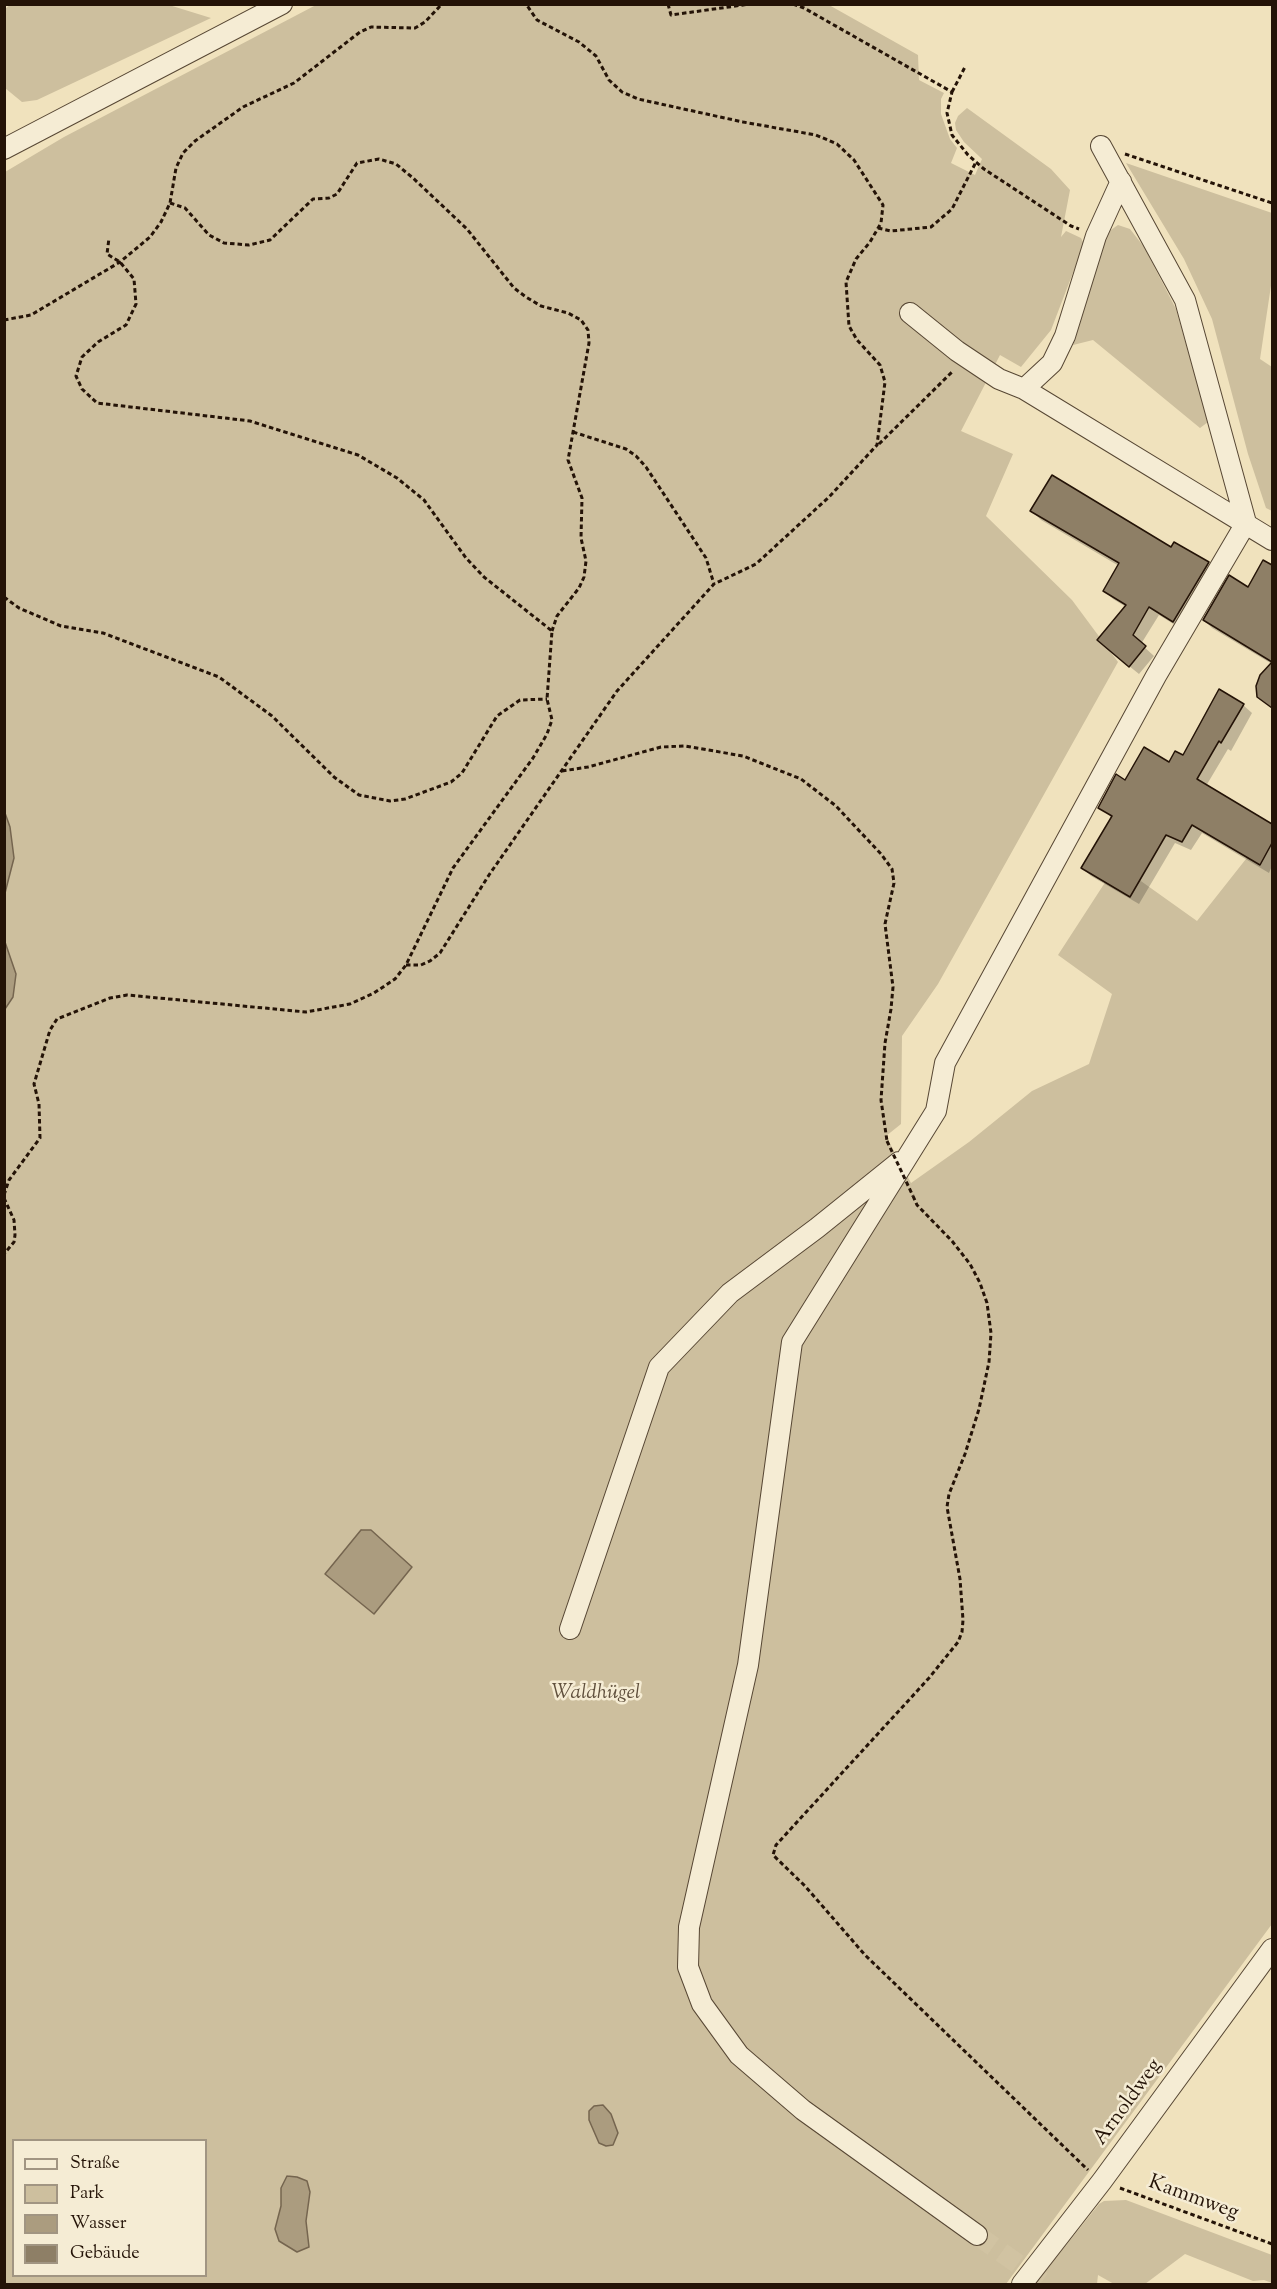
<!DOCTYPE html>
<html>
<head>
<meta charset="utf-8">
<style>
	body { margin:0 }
	#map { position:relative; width:1277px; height:2289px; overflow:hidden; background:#f0e2bd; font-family:"Sorts Mill Goudy",serif }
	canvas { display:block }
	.frame { position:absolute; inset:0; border:6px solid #241307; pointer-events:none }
	.legend { position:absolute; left:12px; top:2139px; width:195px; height:138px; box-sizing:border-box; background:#f5ecd4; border:2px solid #a19582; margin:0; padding:8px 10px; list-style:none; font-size:18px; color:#241307 }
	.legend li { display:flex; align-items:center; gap:12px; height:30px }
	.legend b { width:30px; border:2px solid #a19582 }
</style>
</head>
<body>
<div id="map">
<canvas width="1277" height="2289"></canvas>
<div class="frame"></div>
<ul class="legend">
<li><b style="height:8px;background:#f5ecd4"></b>Straße</li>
<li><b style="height:16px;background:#cdbf9e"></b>Park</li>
<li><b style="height:16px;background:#ab9c7f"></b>Wasser</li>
<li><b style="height:16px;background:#8e7f66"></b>Gebäude</li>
</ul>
</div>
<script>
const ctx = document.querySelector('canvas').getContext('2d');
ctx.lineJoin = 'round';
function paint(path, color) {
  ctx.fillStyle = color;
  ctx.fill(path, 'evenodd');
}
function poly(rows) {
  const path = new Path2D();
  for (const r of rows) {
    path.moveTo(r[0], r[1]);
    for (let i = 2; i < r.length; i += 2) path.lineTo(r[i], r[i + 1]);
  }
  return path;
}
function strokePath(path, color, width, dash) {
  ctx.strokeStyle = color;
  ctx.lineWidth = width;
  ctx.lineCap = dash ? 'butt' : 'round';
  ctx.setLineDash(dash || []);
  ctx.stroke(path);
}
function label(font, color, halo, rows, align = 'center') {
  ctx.font = font + ' "Sorts Mill Goudy",serif';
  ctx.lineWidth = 5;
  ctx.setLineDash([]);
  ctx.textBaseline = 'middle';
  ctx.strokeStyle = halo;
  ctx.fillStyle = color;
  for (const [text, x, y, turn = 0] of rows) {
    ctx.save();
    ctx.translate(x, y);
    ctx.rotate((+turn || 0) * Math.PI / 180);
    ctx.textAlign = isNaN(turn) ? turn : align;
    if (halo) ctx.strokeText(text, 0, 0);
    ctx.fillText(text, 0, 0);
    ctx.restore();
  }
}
paint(poly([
	[11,4,169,5,211,18,37,100,22,102,5,88,5,9],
	[316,5,829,5,918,55,919,80,944,93,941,99,941,114,950,139,957,148,951,163,975,175,982,159,964,142,956,130,955,123,958,116,967,108,1051,169,1070,190,1061,237,1066,231,1081,238,1084,244,1051,330,1021,367,1000,355,961,431,1013,454,986,516,1072,600,1118,662,938,984,902,1036,901,1124,886,1136,911,1183,969,1142,1032,1091,1089,1064,1112,994,1058,955,1117,864,1197,921,1272,826,1272,1924,1006,2284,5,2284,5,172,64,137],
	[14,2140,206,2140,206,2276,14,2276],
	[1126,163,1272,213,1272,279,1260,359,1272,367,1272,511,1266,508,1248,454,1212,319,1184,259],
	[1118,225,1130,229,1144,247,1176,309,1208,422,1200,428,1093,340,1073,345,1108,232],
	[1126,2200,1272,2255,1272,2283,1264,2280,1253,2281,1185,2254,1145,2284,1114,2284,1098,2275,1097,2284,1035,2284,1099,2204,1104,2201]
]), '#cdbf9e');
const water = poly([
	[5,813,10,827,14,858,5,893,5,813],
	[5,942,16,974,13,997,5,1009,5,942],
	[361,1530,371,1530,412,1567,374,1614,325,1574,361,1530],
	[603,2105,611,2114,618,2133,613,2145,606,2146,599,2143,589,2120,589,2111,594,2106,603,2105],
	[287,2176,297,2177,307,2181,310,2192,306,2221,309,2247,297,2252,279,2241,275,2229,281,2206,281,2188,287,2176]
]);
paint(water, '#ab9c7f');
strokePath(water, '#75654f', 1.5);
paint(poly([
	[1032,511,1172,549,1208,564,1217,572,1183,630,1159,615,1141,644,1154,656,1139,674,1108,649,1126,607,1113,599,1104,590,1119,566,1041,520],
	[1264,562,1272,567,1272,664,1212,628,1204,620,1249,589],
	[1272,664,1272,708,1259,696,1259,680],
	[1243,705,1252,713,1231,751,1228,749,1206,786,1272,826,1272,866,1269,873,1202,833,1191,850,1175,843,1139,904,1091,876,1082,868,1112,818,1100,808,1125,782,1183,757]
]), '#0003');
const building = poly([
	[1052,475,1171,547,1174,542,1209,562,1173,622,1149,607,1133,635,1146,646,1129,667,1097,640,1126,605,1103,591,1119,563,1030,511,1052,475],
	[1263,560,1272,565,1272,662,1203,620,1229,575,1248,587,1263,560],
	[1272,662,1272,708,1257,697,1256,686,1260,675,1272,662],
	[1219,689,1244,704,1221,743,1219,741,1197,779,1272,824,1272,843,1260,865,1192,825,1182,842,1166,835,1130,897,1081,868,1112,816,1098,808,1116,774,1125,780,1144,747,1169,762,1175,751,1183,755,1219,689]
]);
paint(building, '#8e7f66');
strokePath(building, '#241307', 1.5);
strokePath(poly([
	[977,2235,1046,2284]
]), '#d1c3a2', 20, [20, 10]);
const minor = poly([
	[4,149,282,4],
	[1121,181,1096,236,1065,336,1052,363,1024,389,1272,540],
	[910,313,957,351,999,379,1024,389],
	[570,1629,659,1367,730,1293,817,1228,899,1162],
	[977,2235,803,2110,739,2055,702,2004,688,1967,689,1927,748,1665,792,1342,936,1111,945,1063,1156,676,1246,523,1185,300,1101,146],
	[1022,2284,1102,2181,1272,1949]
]);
strokePath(minor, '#574734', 22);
strokePath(poly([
	[668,4,671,15,750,4],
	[793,4,804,8,952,92,947,113,952,135,968,155,984,169,1071,226,1079,229],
	[952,92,965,67],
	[1125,154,1272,203],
	[170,203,185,208,209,235,224,243,249,245,270,240,313,199,329,198,337,194,357,163,379,159,396,164,413,178,467,229,514,288,526,297,541,306,568,313,581,320,588,330,589,343,568,460,582,498,581,538,586,561,584,577,579,588,557,616,552,631],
	[878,228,891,231,931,227,952,209,976,162],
	[4,320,31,315,120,262,150,237,161,222,170,203,176,168,183,153,195,141,243,107,294,83,360,32,371,27,415,28,425,22,442,4],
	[573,432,626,449,636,456,646,467,706,558,714,584],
	[879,444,953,371],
	[4,597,19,608,61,626,103,633,219,677,272,716,334,777,359,795,390,801,405,799,451,782,462,773,497,716,520,700,547,699],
	[562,771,588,767,661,747,685,746,743,756,801,779,836,806,881,854,892,869,894,883,885,924,893,987,891,1009,885,1043,881,1100,887,1141],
	[406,965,421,965,430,961,440,953,489,875,617,691,714,584,756,564,829,497,877,445,885,382,880,365,857,340,849,326,846,282,856,259,870,242,881,223,883,205,854,160,837,144,816,135,743,122,638,99,622,92,609,80,596,56,579,42,537,20,526,4],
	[4,1195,9,1180,40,1138,39,1104,34,1084,50,1030,57,1019,110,998,127,995,306,1012,350,1004,374,993,395,979,406,965,453,868,533,758,547,734,552,720,547,699,552,631,484,577,466,558,424,500,397,478,358,455,250,421,97,403,82,389,76,376,82,357,98,342,126,325,136,304,134,279,120,262,107,254,109,238],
	[913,1196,917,1205,952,1241,970,1264,980,1283,987,1303,991,1333,989,1362,979,1409,965,1454,949,1494,947,1507,960,1579,963,1620,962,1632,958,1642,929,1678,776,1845,773,1855,805,1886,865,1955,1088,2170],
	[4,1198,14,1220,15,1235,14,1242,4,1254],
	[1120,2188,1272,2244]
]), '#241307', 3, [4.5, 3]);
strokePath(minor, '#f5ecd4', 20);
strokePath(poly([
	[887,1141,913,1196]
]), '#241307', 3, [4.5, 3]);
label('italic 21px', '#5f4f3c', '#f5ecd4', [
	["Waldhügel",596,1694]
]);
label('21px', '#241307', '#f5ecd4', [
	["Arnoldweg",1129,2103,-54],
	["Kammweg",1193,2199,20]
]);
</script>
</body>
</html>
